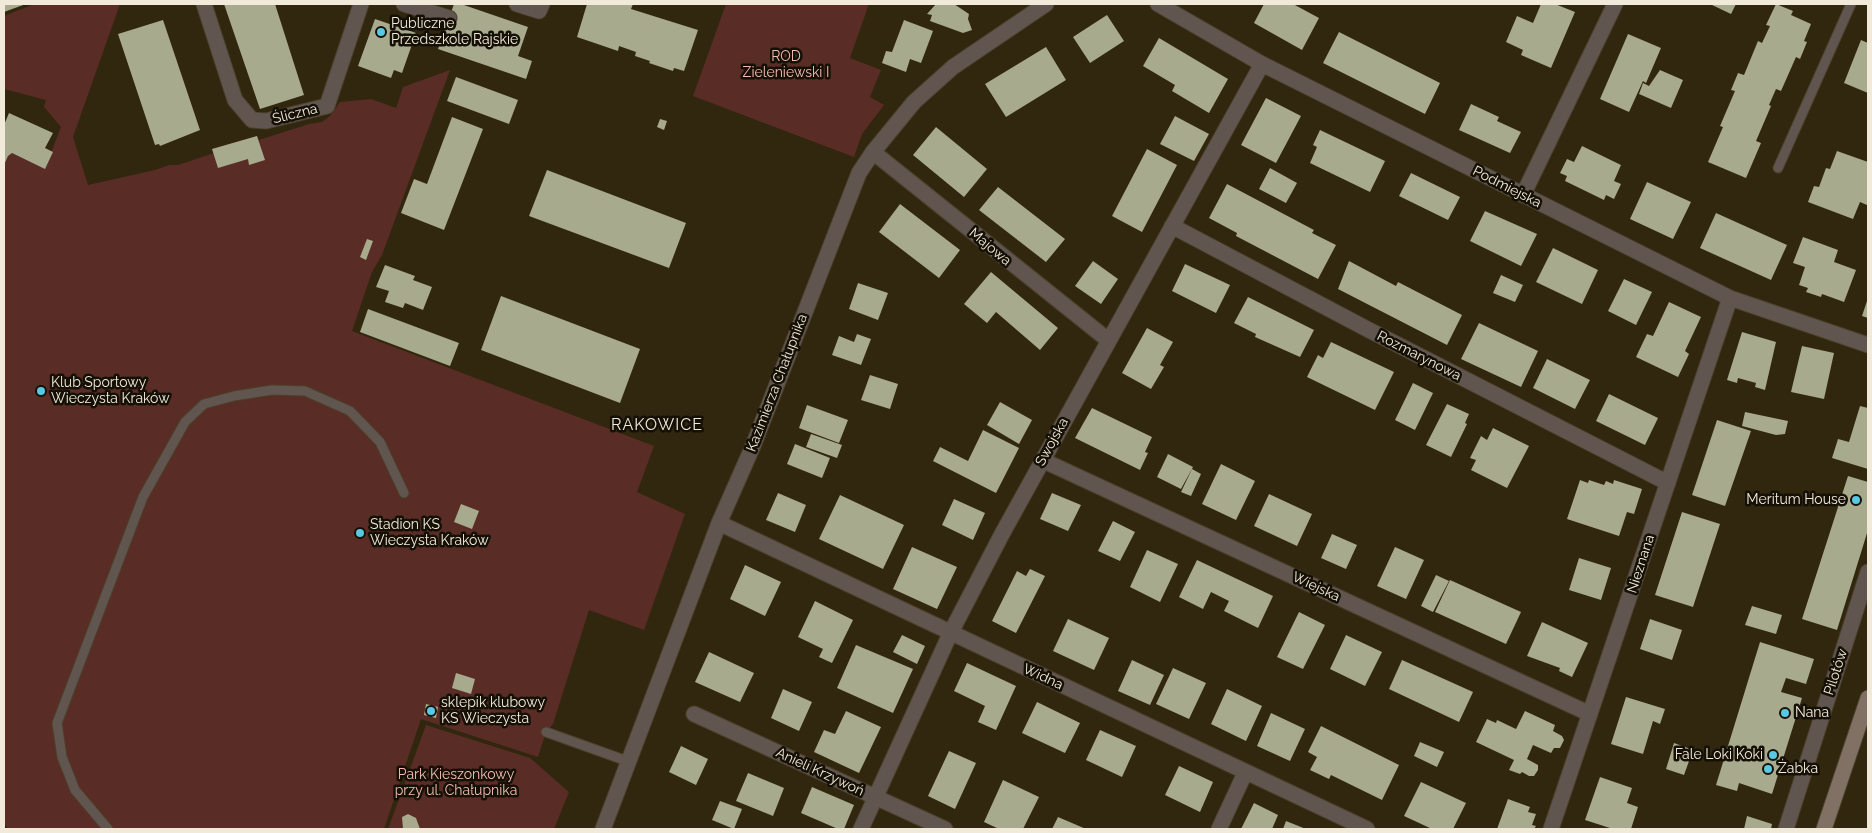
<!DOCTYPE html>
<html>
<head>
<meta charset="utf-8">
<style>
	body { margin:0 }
	#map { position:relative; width:1872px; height:833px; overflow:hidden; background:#31260e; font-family:Raleway,sans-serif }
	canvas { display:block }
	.frame { position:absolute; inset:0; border:5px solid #f1eadb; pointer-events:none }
</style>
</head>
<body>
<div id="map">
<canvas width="1872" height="833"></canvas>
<div class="frame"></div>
</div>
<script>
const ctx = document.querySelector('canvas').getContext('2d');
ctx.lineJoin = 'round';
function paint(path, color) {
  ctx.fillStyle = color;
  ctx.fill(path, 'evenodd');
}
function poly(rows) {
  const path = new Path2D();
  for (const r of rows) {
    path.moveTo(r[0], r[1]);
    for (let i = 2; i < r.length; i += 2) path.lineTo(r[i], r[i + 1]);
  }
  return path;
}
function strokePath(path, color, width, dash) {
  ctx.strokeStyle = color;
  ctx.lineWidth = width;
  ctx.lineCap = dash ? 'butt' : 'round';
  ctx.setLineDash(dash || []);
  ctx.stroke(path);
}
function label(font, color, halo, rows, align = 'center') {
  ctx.font = font + ' Raleway,sans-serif';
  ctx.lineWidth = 5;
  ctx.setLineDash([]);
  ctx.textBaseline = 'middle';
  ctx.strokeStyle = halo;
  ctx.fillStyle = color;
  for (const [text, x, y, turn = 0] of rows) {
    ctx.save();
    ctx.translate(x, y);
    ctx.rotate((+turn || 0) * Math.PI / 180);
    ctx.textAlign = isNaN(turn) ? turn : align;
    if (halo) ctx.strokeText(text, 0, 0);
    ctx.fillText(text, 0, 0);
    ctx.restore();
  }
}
paint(poly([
	[34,4,120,4,73,137,88,185,155,170,169,165,178,165,214,153,212,149,257,136,259,140,309,124,322,122,330,116,340,102,371,99,396,108,403,87,450,70,382,255,372,272,352,331,654,446,637,492,685,514,644,630,589,610,553,724,546,732,538,757,421,719,384,829,8,829,4,823,4,165,8,156,12,153,45,168,61,127,44,107,46,100,4,89,4,16],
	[726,4,869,4,850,58,881,70,870,97,884,105,862,134,854,157,693,96],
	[426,725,530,758,569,792,554,829,388,829]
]), '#592d25');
paint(poly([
	[4,4,26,4,4,12],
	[224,4,275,4,304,95,260,109],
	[454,4,461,4,528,27,518,56,532,61,526,79,438,49],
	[587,4,633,4,631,9,698,30,684,71,674,68,673,71,649,63,650,61,635,56,636,52,619,46,618,51,577,37],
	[936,4,954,4,969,14,968,19,972,30,963,33,930,21,932,15,927,14],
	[1264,4,1293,4,1319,18,1302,50,1254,23],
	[1541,4,1555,4,1575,12,1551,68,1521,55,1523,50,1506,42,1517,16,1533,23],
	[1710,4,1736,4,1731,14],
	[1776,4,1793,11,1791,15,1811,24,1804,41,1807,42,1800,59,1796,57,1781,91,1776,89,1769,105,1771,106,1756,141,1761,143,1746,178,1708,162,1723,127,1720,126,1735,91,1731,90,1738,73,1744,75,1758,41,1762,43,1770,26,1766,25],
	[1107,15,1124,41,1090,63,1073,37],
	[375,19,416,33,402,73,394,70,391,78,358,66],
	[163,20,200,130,160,146,159,144,155,145,118,34],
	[904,20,933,31,921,63,910,59,906,72,882,63,886,51,892,52],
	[1339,32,1440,83,1425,114,1323,63],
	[1628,34,1661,48,1646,83,1643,81,1629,112,1600,99],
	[1159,38,1228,79,1209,113,1172,91,1175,85,1143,66],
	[1861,40,1868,43,1868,93,1844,83],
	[1046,47,1066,80,1006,117,985,84],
	[1660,70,1683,80,1671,108,1639,94,1643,83,1649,86],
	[456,77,518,100,509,124,447,101],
	[1266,98,1301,116,1276,163,1241,145],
	[1471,104,1499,117,1497,121,1521,132,1510,153,1459,130],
	[9,113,53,133,45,148,53,152,45,169,12,153,8,156,4,165,4,125],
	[1175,116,1209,134,1194,161,1160,144],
	[452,117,483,129,444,230,401,213,414,179,427,184],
	[660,119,667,121,664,130,657,127],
	[936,127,987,169,964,197,913,155],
	[1320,130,1385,161,1370,192,1310,163,1317,147,1313,145],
	[257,136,265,160,249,165,248,159,218,168,212,149],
	[1582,146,1621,165,1614,181,1621,184,1614,199,1606,195,1604,200,1565,181,1567,176,1560,173,1567,159,1574,162],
	[1147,149,1177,165,1142,232,1112,216],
	[1837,151,1868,162,1868,202,1867,205,1860,202,1853,219,1808,202,1814,186,1819,187,1826,168,1830,169],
	[1270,168,1297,183,1286,203,1259,189],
	[547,170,686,223,669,268,529,216],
	[1411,173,1460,197,1448,220,1399,196],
	[1647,182,1691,202,1673,239,1630,219],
	[1227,184,1314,230,1312,233,1336,245,1318,279,1236,236,1237,233,1209,218],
	[998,187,1065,239,1046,262,979,210],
	[900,204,960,250,939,278,879,232],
	[1485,211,1537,234,1521,266,1470,241],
	[1716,213,1787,245,1771,280,1700,248],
	[1803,237,1838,250,1834,262,1856,270,1844,302,1822,294,1821,297,1806,292,1808,288,1799,285,1805,267,1793,263],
	[367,239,373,241,366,260,360,257],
	[1553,248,1598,270,1582,304,1536,282],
	[1093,261,1118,279,1101,304,1075,286],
	[1349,261,1396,286,1398,282,1462,315,1447,345,1338,289],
	[1185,264,1230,285,1216,313,1172,291],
	[385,265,415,276,413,280,432,287,423,310,405,303,403,308,385,302,389,291,376,287],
	[991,272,1058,328,1040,350,996,312,987,323,964,304],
	[1501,275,1523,285,1515,302,1493,293],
	[1624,279,1652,292,1636,325,1608,311],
	[858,283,888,293,878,320,849,309],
	[501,296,640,349,620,403,481,350],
	[1248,297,1314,330,1300,357,1255,337,1256,334,1234,323],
	[1868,298,1868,318,1862,316],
	[1669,302,1701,317,1685,351,1689,354,1678,377,1636,357,1647,334,1653,336],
	[368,309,459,343,450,366,360,332],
	[1479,323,1538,351,1521,387,1461,359],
	[1147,328,1173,342,1160,365,1164,367,1151,389,1122,373],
	[1742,332,1776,342,1765,390,1755,387,1756,383,1738,378,1737,383,1727,380],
	[857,334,871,339,861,365,832,355,839,336,854,342],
	[1331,342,1394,372,1375,410,1307,377,1318,355,1323,358],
	[1802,346,1834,353,1824,399,1791,392],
	[1547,359,1590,380,1575,409,1533,388],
	[870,375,898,384,890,409,861,400],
	[1413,383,1433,393,1415,430,1395,420],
	[1609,394,1658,418,1645,445,1596,421],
	[1000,402,1032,420,1019,444,987,425],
	[1447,404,1469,414,1465,423,1467,424,1451,457,1426,445],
	[807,405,848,420,839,443,799,428],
	[1860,406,1868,408,1868,469,1832,458,1838,439,1849,442],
	[1092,408,1152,437,1145,452,1148,453,1140,470,1075,438],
	[1745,412,1788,421,1785,434,1776,435,1742,426],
	[1717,420,1751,431,1725,506,1692,495],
	[1493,428,1529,446,1507,488,1471,470,1476,460,1470,458,1481,436,1487,440],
	[983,430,1019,448,996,493,933,461,940,447,968,461],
	[811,434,842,445,837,458,806,447],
	[795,444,830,458,822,478,787,464],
	[1168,454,1193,467,1181,489,1157,477],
	[1221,464,1255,481,1236,520,1202,504],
	[1192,469,1201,474,1191,496,1181,492],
	[1848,476,1868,482,1868,530,1837,630,1802,619],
	[1580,480,1588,483,1589,480,1604,485,1606,481,1613,484,1614,480,1642,489,1634,514,1627,512,1619,536,1567,519],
	[778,493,806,505,795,532,766,520],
	[1052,493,1081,505,1068,531,1040,519],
	[1269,494,1312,514,1297,546,1254,526],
	[840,495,904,525,883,569,819,539],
	[954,499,985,513,973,540,942,525],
	[461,504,479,511,472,529,454,522],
	[1682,512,1720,524,1693,607,1655,595],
	[1113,521,1135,532,1120,561,1098,551],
	[1332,534,1357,545,1346,569,1321,558],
	[912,547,957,567,937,609,893,589],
	[1395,547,1424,560,1406,599,1377,586],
	[1147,550,1178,564,1160,602,1130,587],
	[1579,558,1611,568,1601,600,1569,590],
	[1197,560,1273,596,1258,628,1224,611,1229,601,1211,592,1203,609,1179,597],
	[745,565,781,582,765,616,730,599],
	[1030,569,1045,576,1016,633,992,621,1017,571,1026,576],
	[1436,575,1449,581,1433,612,1421,606],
	[1450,580,1521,612,1506,644,1435,612],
	[815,601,853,620,832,663,819,657,823,649,798,637],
	[1752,606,1782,615,1776,634,1745,625],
	[1299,612,1325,625,1303,669,1277,657],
	[1068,619,1109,638,1094,670,1053,651],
	[1650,619,1682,630,1672,660,1640,649],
	[1542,622,1588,643,1572,677,1559,671,1560,668,1527,656],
	[902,635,925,646,917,664,893,652],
	[1346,635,1382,652,1365,686,1330,669],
	[1760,642,1814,659,1806,684,1786,678,1781,692,1802,698,1772,794,1739,783,1737,791,1716,785],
	[856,645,913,669,893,713,837,688],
	[709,652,754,673,740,702,695,682],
	[1132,660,1164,675,1150,705,1118,691],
	[1402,660,1473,692,1459,722,1389,689],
	[967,663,1016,686,996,730,978,722,985,706,954,691],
	[1173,668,1206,683,1189,719,1156,704],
	[456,673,475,679,471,694,452,688],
	[783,689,812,702,799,731,771,718],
	[1227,689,1262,706,1246,741,1211,724],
	[1626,697,1665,709,1660,724,1653,721,1643,754,1611,744],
	[1037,702,1080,723,1065,753,1022,733],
	[426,704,438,707,436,718,424,715],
	[846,711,881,727,859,773,814,752,824,730,835,734],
	[1525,711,1555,725,1553,731,1562,736,1564,740,1560,748,1554,748,1551,753,1533,745,1527,759,1538,765,1538,770,1534,776,1529,776,1522,772,1520,774,1509,770,1514,760,1476,742,1487,719,1496,723,1497,720,1516,729],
	[1271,713,1305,729,1290,761,1257,746],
	[1321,726,1399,765,1382,800,1331,775,1329,779,1310,770,1317,757,1308,752],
	[1100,730,1136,746,1122,777,1086,760],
	[1420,742,1444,752,1437,767,1414,756],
	[1674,743,1693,750,1684,775,1666,769],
	[681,746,708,759,696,785,669,772],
	[949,751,976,763,955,809,928,796],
	[1179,766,1213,782,1200,812,1165,795],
	[748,773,784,788,773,816,736,801],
	[1600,777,1632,788,1627,803,1638,807,1631,829,1613,829,1585,820],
	[1003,780,1039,797,1023,829,999,829,984,822],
	[1421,782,1466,803,1453,829,1432,829,1404,816],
	[812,787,854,805,844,829,838,829,801,813],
	[1508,799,1530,807,1528,812,1536,814,1532,825,1536,826,1534,829,1497,829],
	[720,801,742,809,734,829,712,820],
	[1254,803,1278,815,1272,829,1241,829],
	[408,814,416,818,420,829,403,829,402,817],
	[1747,816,1772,824,1771,829,1744,829],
	[1058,817,1086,829,1052,829],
	[1286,821,1306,829,1283,829]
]), '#a8aa8d');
const lane = poly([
	[1778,168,1851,4],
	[546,732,627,761],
	[108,829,75,790,62,757,57,723,143,497,185,422,204,404,234,396,272,390,305,391,350,411,380,442,404,493]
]);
const street = poly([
	[204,4,235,100,252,120,266,121,327,106,361,4],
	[404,4,449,18],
	[517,4,539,11,542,4],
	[1158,4,1262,64,1730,298,1868,345],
	[873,152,1108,340],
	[1523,195,1615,4],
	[1172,226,1367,329,1668,483],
	[1042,460,1590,714],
	[719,523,1367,829],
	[694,714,945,829],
	[603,829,719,523,753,446,859,173,873,152,914,102,953,67,1046,4],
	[861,829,950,634,1002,534,1262,64],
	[1219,829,1245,773],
	[1551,829,1730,298],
	[1786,829,1868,572]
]);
const secondary = poly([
	[1824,829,1868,698]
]);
strokePath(lane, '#4c412b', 11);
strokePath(street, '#4c412b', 17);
strokePath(secondary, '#4c412b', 17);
strokePath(lane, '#61564f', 9);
strokePath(street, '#61564f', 15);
strokePath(secondary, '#817064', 15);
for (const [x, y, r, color] of [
	[381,32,5,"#59c8e5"],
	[41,391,5,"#59c8e5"],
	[1856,500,5,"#59c8e5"],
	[360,533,5,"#59c8e5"],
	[431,711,5,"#59c8e5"],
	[1785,713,5,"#59c8e5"],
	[1773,755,5,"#59c8e5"],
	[1768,769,5,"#59c8e5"]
]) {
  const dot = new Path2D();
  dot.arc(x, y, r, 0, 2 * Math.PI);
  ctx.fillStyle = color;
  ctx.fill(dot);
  strokePath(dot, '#151006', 2);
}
label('14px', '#f1eadb', '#151006', [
	["Publiczne",391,24],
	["Przedszkole Rajskie",391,40],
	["Klub Sportowy",51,383],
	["Wieczysta Kraków",51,399],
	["Meritum House",1846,500,"right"],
	["Stadion KS",370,525],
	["Wieczysta Kraków",370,541],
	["sklepik klubowy",441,703],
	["KS Wieczysta",441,719],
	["Nana",1795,713],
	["Fale Loki Koki",1763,755,"right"],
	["Żabka",1778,769]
], 'left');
label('14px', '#f6bbaf', '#151006', [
	["ROD",786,57],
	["Zieleniewski I",786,73],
	["Park Kieszonkowy",456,775],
	["przy ul. Chałupnika",456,791]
]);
label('14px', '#f1eadb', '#151006', [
	["Śliczna",295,114,-14],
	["Podmiejska",1507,187,27],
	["Majowa",990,247,40],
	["Rozmarynowa",1419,356,27],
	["Kazimierza Chałupnika",777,383,-69],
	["Swojska",1052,442,-61],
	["Nieznana",1641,564,-72],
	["Wiejska",1316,587,25],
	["Pilotów",1836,672,-72],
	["Widna",1043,677,25],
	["Anieli Krzywoń",820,772,25]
]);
ctx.letterSpacing = '1px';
label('16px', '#f1eadb', '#151006', [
	["RAKOWICE",657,425]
]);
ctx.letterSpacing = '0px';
</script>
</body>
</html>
